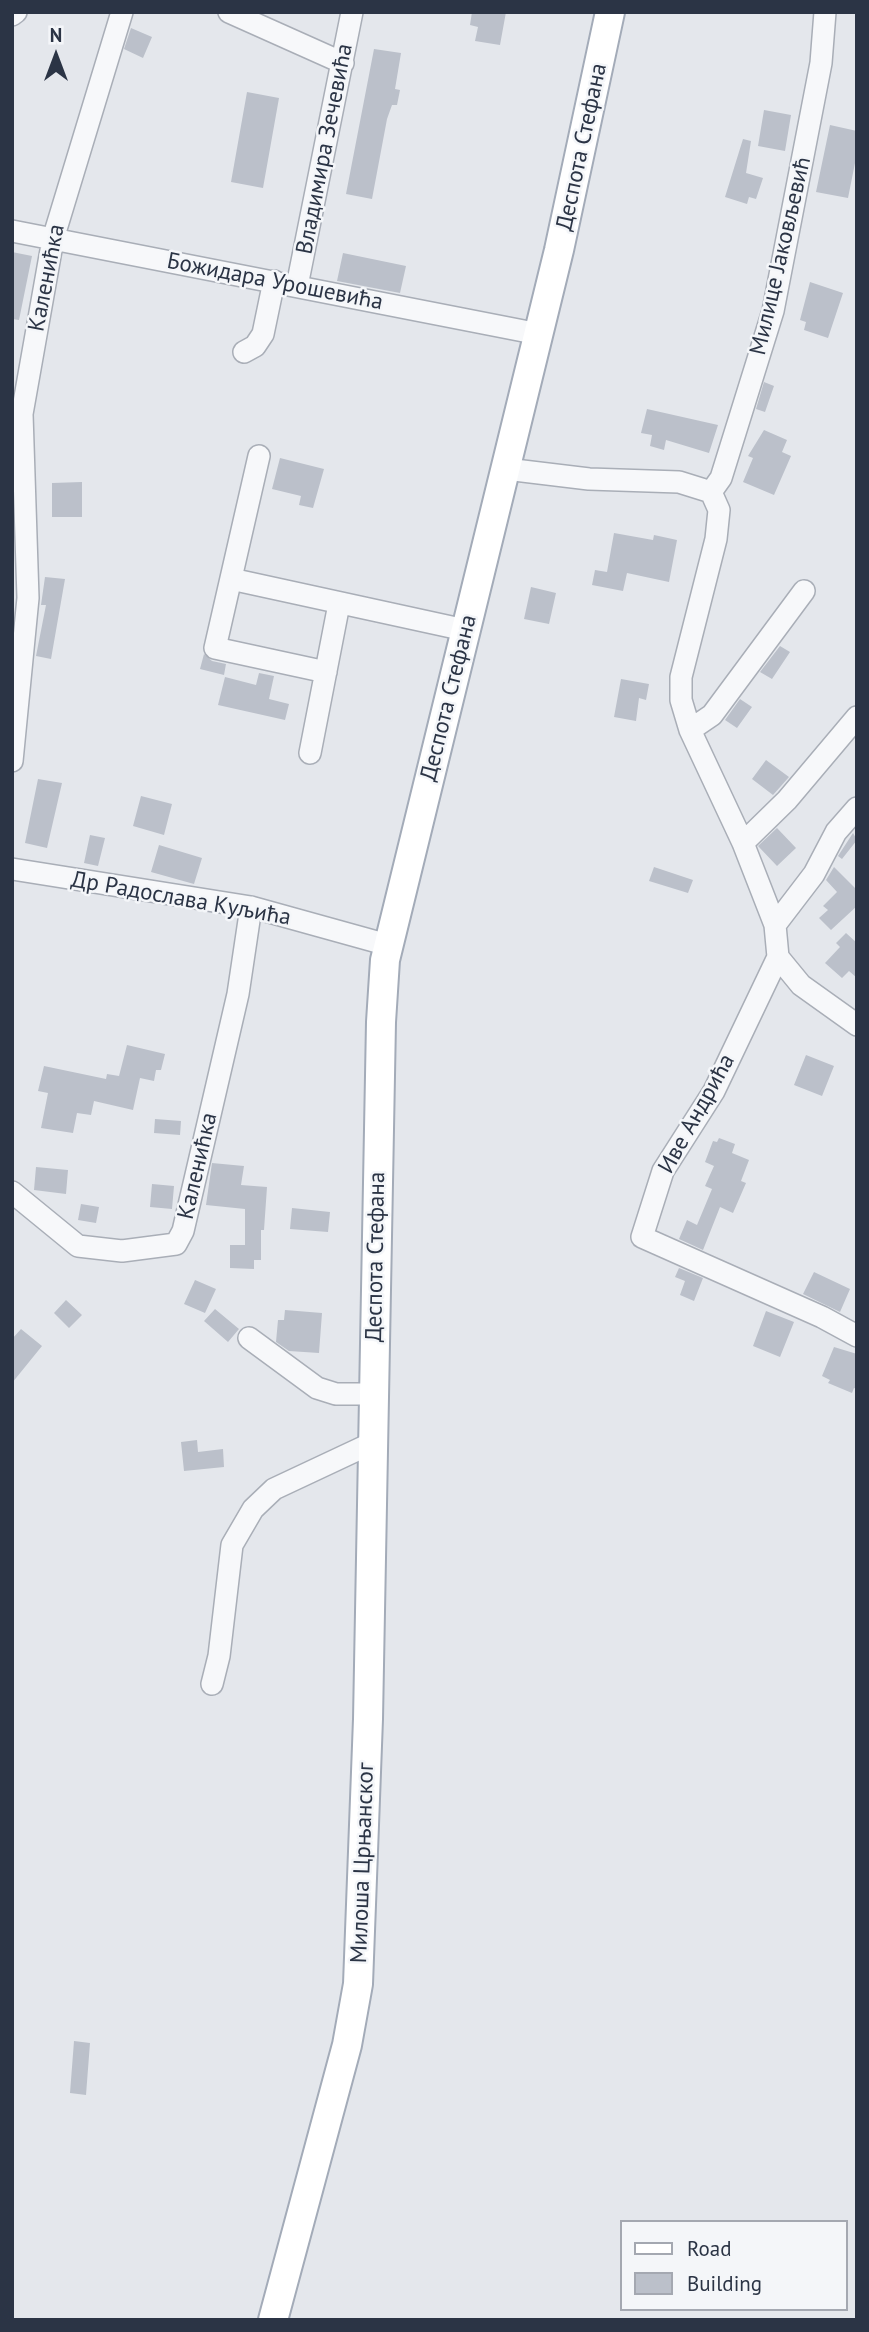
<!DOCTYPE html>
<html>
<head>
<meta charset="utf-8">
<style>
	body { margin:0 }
	#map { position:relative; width:869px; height:2332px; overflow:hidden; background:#e4e7ec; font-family:"PT Sans",sans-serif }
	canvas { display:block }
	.frame { position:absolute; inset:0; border:14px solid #2b3445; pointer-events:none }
	.legend { position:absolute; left:620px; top:2220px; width:228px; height:91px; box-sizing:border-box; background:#f4f6f9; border:2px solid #a4a8b1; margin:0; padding:9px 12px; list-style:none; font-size:21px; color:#2b3445 }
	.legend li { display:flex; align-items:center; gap:14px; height:35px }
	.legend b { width:35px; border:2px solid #a4a8b1 }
	.north { position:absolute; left:21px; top:21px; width:70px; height:70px; -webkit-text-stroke:5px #f4f6f9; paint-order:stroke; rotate:0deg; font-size:19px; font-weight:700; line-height:28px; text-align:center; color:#2b3445 }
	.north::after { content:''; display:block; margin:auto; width:24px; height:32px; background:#2b3445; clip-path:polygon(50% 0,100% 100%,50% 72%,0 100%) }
</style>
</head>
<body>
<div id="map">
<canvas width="869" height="2332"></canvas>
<div class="frame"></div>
<ul class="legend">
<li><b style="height:9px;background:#fff"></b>Road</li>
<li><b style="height:19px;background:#bbc0ca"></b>Building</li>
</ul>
<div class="north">N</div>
</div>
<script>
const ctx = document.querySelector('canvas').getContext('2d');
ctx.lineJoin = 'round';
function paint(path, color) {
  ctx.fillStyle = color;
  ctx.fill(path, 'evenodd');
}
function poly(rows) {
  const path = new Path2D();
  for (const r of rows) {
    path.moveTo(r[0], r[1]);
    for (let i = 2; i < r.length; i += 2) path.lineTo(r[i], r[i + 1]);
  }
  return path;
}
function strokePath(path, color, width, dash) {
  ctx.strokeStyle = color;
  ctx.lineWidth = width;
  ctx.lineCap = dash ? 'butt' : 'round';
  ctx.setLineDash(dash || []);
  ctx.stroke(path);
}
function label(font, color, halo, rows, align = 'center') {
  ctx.font = font + ' "PT Sans",sans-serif';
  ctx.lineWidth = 5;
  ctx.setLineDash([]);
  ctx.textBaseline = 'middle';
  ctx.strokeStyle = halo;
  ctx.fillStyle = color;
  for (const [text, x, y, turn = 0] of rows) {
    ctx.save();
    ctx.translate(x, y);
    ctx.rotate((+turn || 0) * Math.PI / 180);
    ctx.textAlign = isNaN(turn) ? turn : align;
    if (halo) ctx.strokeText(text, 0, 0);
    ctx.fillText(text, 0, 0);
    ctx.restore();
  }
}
paint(poly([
	[472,12,506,12,500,45,475,41,478,27,470,25],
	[131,28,152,37,143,58,124,49],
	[374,49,401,53,395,89,400,90,397,105,392,105,387,119,372,199,346,194],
	[247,92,279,98,263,188,231,182],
	[764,110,791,115,785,151,758,146],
	[830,125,857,131,857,153,848,198,816,192],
	[743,139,751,141,746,173,763,178,756,199,749,197,747,204,725,197],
	[12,252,32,256,19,320,12,319],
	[343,253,406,266,400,293,337,281],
	[810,282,843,293,828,338,804,330,806,322,800,320],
	[764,382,774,386,765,412,756,409],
	[647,409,718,425,709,453,666,440,664,450,650,446,652,435,641,433],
	[764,430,787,440,782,452,791,456,774,495,743,482,753,458,748,456],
	[280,458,324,469,313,508,299,505,301,496,272,489],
	[82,482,82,517,52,517,52,483],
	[614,533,653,540,654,535,677,540,669,582,627,573,623,591,592,585,595,570,607,572],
	[45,577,65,579,51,659,36,656,46,605,41,605],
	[531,587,556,593,549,624,524,619],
	[780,646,790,652,772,679,760,672],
	[204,654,212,661,226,664,224,675,200,669],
	[259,673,274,676,269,699,289,704,285,720,218,705,225,677,256,685],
	[621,679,649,684,646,700,639,698,636,721,614,717],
	[740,699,752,707,737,728,725,720],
	[766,760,789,777,773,795,752,779],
	[38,779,62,783,47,848,25,843],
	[141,796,172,804,164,835,133,826],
	[777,828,796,848,777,866,758,846],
	[853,833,857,840,842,859,838,856],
	[90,835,105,838,98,866,84,863],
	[159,845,202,858,194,884,151,872],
	[654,867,693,880,688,893,649,881],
	[834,867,857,890,857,906,831,930,819,918,828,910,823,906,837,892,826,880],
	[846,933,857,943,857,978,849,971,842,978,825,963,840,947,836,943],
	[127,1045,165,1054,161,1070,156,1070,154,1081,140,1078,133,1110,94,1101,91,1115,77,1113,73,1133,41,1128,48,1093,38,1091,44,1066,106,1079,107,1074,119,1076],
	[806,1055,834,1066,822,1096,794,1085],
	[155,1119,181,1121,180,1135,154,1133],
	[719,1138,735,1144,732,1153,749,1160,741,1181,746,1183,733,1213,720,1207,703,1250,679,1239,687,1220,697,1225,712,1189,705,1186,714,1166,705,1162,713,1141,717,1142],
	[212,1163,244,1166,241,1185,267,1187,264,1230,261,1230,261,1260,254,1260,254,1269,230,1268,230,1245,245,1245,245,1209,206,1205],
	[36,1167,68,1170,66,1194,34,1190],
	[152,1184,174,1186,172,1209,150,1207],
	[81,1204,99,1207,96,1223,78,1220],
	[292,1208,330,1212,328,1232,290,1229],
	[679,1268,703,1278,694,1301,680,1295,685,1281,675,1277],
	[814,1272,850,1289,840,1312,803,1294],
	[195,1280,216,1289,205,1313,184,1304],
	[66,1300,82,1315,69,1328,54,1313],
	[215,1309,239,1329,228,1342,204,1321],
	[285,1310,322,1313,319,1353,289,1351,276,1342,278,1320,284,1320],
	[766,1311,794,1322,780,1357,753,1346],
	[21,1329,42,1346,12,1383,12,1339],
	[834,1347,857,1354,857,1389,854,1388,852,1393,828,1383,830,1380,822,1376],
	[197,1440,198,1452,223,1449,224,1467,184,1471,181,1442],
	[74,2041,90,2043,86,2095,70,2093]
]), '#bbc0ca');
const minor = poly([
	[229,12,343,63],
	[12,15,16,12],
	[12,231,539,334],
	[297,286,352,12],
	[244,352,255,346,263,334,274,281],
	[259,456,215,648,326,672],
	[506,469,589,479,679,482,711,492,719,510,716,539,681,677,681,700,690,730,743,843,775,925,778,957,801,985,857,1025],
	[711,492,721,478,773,311,821,63,825,12],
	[231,579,465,630],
	[690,730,712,715,804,591],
	[310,753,339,604],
	[12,761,28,598,22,414,53,239,122,12],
	[743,843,787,800,857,717],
	[12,869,251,907,388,945],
	[775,925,814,874,836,832,857,808],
	[778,957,714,1091,663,1171,642,1237,822,1317,857,1336],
	[12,1192,78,1246,122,1251,176,1244,183,1231,238,994,251,907],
	[249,1338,317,1388,336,1394,374,1394],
	[212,1684,219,1656,232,1545,253,1509,274,1489,372,1443]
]);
const major = poly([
	[273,2320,347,2045,358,1984,368,1719,381,1022,385,960,559,250,610,12]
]);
strokePath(minor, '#a9aeb7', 24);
strokePath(major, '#a3abb8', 32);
strokePath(minor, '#f7f8fa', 21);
strokePath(major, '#fff', 28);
label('23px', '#2b3445', '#f4f6f9', [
	["Деспота Стефана",582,147,-78],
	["Владимира Зечевића",325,149,-79],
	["Милице Јаковљевић",781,256,-77],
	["Каленићка",47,278,-79],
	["Божидара Урошевића",275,282,11],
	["Деспота Стефана",449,698,-76],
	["Др Радослава Куљића",181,899,10],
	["Иве Андрића",697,1114,-61],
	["Каленићка",198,1166,-77],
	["Деспота Стефана",376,1257,-89],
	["Милоша Црњанског",363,1863,-88]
]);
</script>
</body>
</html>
